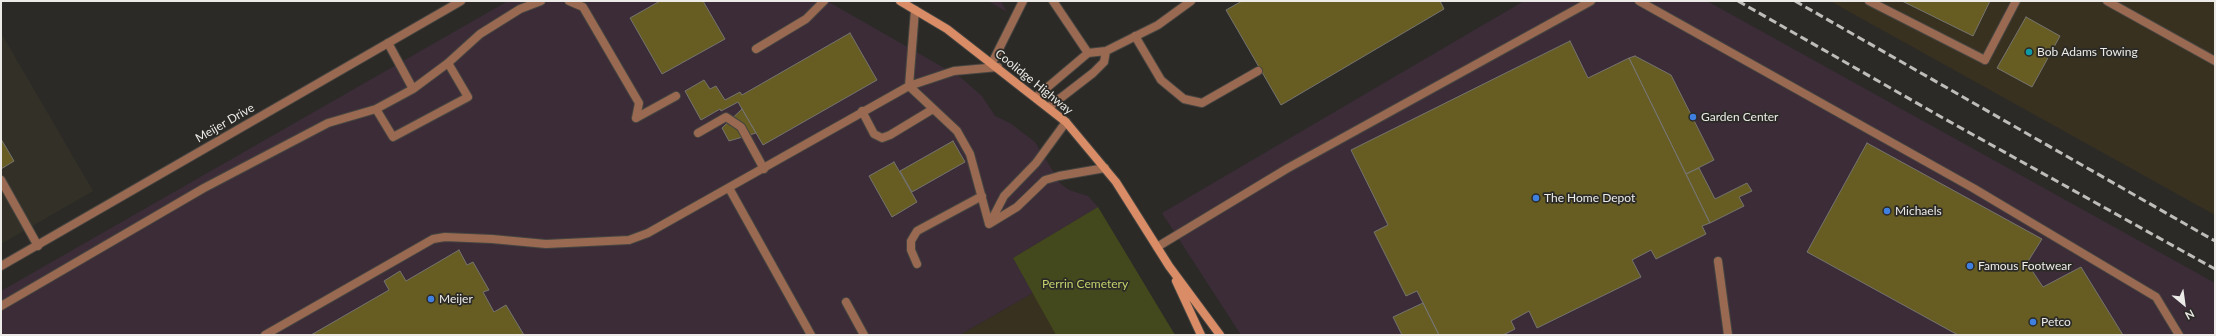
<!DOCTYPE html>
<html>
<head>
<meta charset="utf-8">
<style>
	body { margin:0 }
	#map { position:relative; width:2216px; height:336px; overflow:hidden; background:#2b2a26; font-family:Lato,sans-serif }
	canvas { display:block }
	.frame { position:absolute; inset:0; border:2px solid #ecebe8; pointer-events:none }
	.north { position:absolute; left:2164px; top:284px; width:40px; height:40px; -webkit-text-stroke:3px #2b2a26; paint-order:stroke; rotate:151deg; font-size:11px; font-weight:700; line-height:16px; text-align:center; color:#ecebe8 }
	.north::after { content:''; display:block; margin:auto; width:14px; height:18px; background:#ecebe8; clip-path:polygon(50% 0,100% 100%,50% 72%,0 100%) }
</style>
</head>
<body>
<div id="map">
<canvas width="2216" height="336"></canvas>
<div class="frame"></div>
<div class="north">N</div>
</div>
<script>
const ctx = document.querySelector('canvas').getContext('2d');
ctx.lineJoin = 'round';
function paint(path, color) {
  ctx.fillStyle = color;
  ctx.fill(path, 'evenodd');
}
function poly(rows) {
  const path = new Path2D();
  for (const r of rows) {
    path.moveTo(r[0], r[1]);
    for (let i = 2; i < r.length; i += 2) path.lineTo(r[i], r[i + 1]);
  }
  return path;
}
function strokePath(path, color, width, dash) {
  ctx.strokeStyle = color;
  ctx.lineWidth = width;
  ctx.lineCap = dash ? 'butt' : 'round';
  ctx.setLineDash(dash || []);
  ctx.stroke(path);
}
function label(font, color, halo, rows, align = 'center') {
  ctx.font = font + ' Lato,sans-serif';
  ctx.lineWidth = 3.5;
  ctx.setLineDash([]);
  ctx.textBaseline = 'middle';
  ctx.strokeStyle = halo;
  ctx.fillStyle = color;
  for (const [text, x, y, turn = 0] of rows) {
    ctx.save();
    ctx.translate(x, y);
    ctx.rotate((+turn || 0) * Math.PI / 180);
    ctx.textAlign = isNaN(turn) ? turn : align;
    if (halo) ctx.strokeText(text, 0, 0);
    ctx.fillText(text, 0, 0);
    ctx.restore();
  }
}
paint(poly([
	[508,1,827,1,960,77,982,96,995,116,1010,123,1035,142,1061,184,1069,190,1088,196,1098,207,1013,258,1033,293,960,335,1,335,1,291],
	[988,1,1001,1,1007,12],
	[1524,1,1707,1,2215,283,2215,335,1241,335,1162,213]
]), '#3b2c38');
paint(poly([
	[1830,1,2215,1,2215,215],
	[1033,293,1056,335,960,335]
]), '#383120');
paint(poly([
	[1,33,93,191,1,244]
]), '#333127');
paint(poly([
	[1098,207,1175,335,1056,335,1013,258]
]), '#43491d');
const building = poly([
	[660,1,703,1,725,39,662,74,630,18,660,1],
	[1242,1,1440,1,1444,9,1281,105,1226,10,1242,1],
	[1902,1,1990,1,1973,36,1902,1],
	[2026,17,2060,36,2032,87,1997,68,2026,17],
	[850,33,877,80,763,145,738,102,721,111,720,109,701,120,685,91,704,80,710,89,716,86,725,100,740,92,742,95,850,33],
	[1570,41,1588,78,1629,58,1710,223,1702,226,1706,234,1656,259,1651,250,1632,260,1641,277,1537,328,1529,311,1511,321,1515,329,1503,335,1439,335,1417,291,1406,296,1374,232,1388,225,1351,150,1570,41],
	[1635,56,1671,75,1714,160,1686,174,1629,58,1635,56],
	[742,109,756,133,729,141,722,128,742,109],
	[1,139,14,161,1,169,1,139],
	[953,141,965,162,912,192,900,171,953,141],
	[1867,143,2042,239,2027,263,2043,287,2081,267,2123,335,1958,335,1807,252,1867,143],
	[894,162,917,202,892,217,869,176,894,162],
	[1699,168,1715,199,1747,183,1752,191,1739,197,1744,206,1710,223,1686,174,1699,168],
	[459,250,467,265,473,262,489,290,483,292,494,312,506,305,524,335,311,335,389,290,384,281,400,271,406,281,459,250],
	[1423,303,1439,335,1402,335,1393,317,1423,303]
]);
paint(building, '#675c21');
strokePath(building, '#75746f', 1);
const service = poly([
	[569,1,583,7,639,103,636,118],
	[1053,1,1088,53],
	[1639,1,1973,188,2156,297,2179,335],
	[1869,1,1985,60],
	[2107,1,2215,61],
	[915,10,909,86,954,71,998,67],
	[1135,36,1161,80,1184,99,1202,103,1258,71],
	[388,43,413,89],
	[756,49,806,19,824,1],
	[1106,51,1158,25,1191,1],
	[448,63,480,34,520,9,541,1],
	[992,63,1023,1],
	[1036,97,1088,53,1106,51,1104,62,1093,73,1049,107],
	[862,111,874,134,882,138,890,135,933,109],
	[636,118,676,96],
	[698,133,726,117,741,127,764,169],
	[1,180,38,246],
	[729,188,811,335],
	[990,223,1004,196,1036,163,1066,122],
	[989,224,1017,207,1045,180,1059,176,1105,168],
	[1157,247,1288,168,1591,1],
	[1718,261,1728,335],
	[917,264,911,250,911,241,917,231,982,196],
	[846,302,864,335],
	[1,306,204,188,328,123,376,109,413,89,448,63,468,97,393,137,376,109],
	[265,335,433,239,445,237,492,239,546,244,629,240,648,233,909,86,957,131,970,154,989,224]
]);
const minor = poly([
	[1985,60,2016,1],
	[1,266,461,1]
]);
const secondary = poly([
	[900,1,947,29,1066,122,1116,182,1169,266,1220,335],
	[1176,281,1201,335]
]);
strokePath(service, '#464541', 10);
strokePath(minor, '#464541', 10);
strokePath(secondary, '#464541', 10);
strokePath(service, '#9a6951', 8);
strokePath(minor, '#9a6951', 8);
strokePath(secondary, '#d98c65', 8);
strokePath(poly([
	[1738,1,1943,118,2215,269],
	[1795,1,2215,241]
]), '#bebdba', 3, [8, 4]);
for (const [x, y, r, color] of [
	[2029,52,4,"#0f9aa8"],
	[1693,117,4,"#3f7fe0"],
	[1536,198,4,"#3f7fe0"],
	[1887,211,4,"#3f7fe0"],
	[1970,266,4,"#3f7fe0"],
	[431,299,4,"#3f7fe0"],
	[2033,322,4,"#3f7fe0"]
]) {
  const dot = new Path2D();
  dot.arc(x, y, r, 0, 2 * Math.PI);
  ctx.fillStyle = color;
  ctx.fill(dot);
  strokePath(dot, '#2b2a26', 1.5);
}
label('12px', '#ecebe8', '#2b2a26', [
	["Bob Adams Towing",2037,52],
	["Garden Center",1701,117],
	["The Home Depot",1544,198],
	["Michaels",1895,211],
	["Famous Footwear",1978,266],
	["Meijer",439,299],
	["Petco",2041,322]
], 'left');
label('12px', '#ecebe8', '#2b2a26', [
	["Coolidge Highway",1034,82,39],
	["Meijer Drive",225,123,-30]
]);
label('12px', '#c5d26b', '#2b2a26', [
	["Perrin Cemetery",1085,284]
]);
</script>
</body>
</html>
